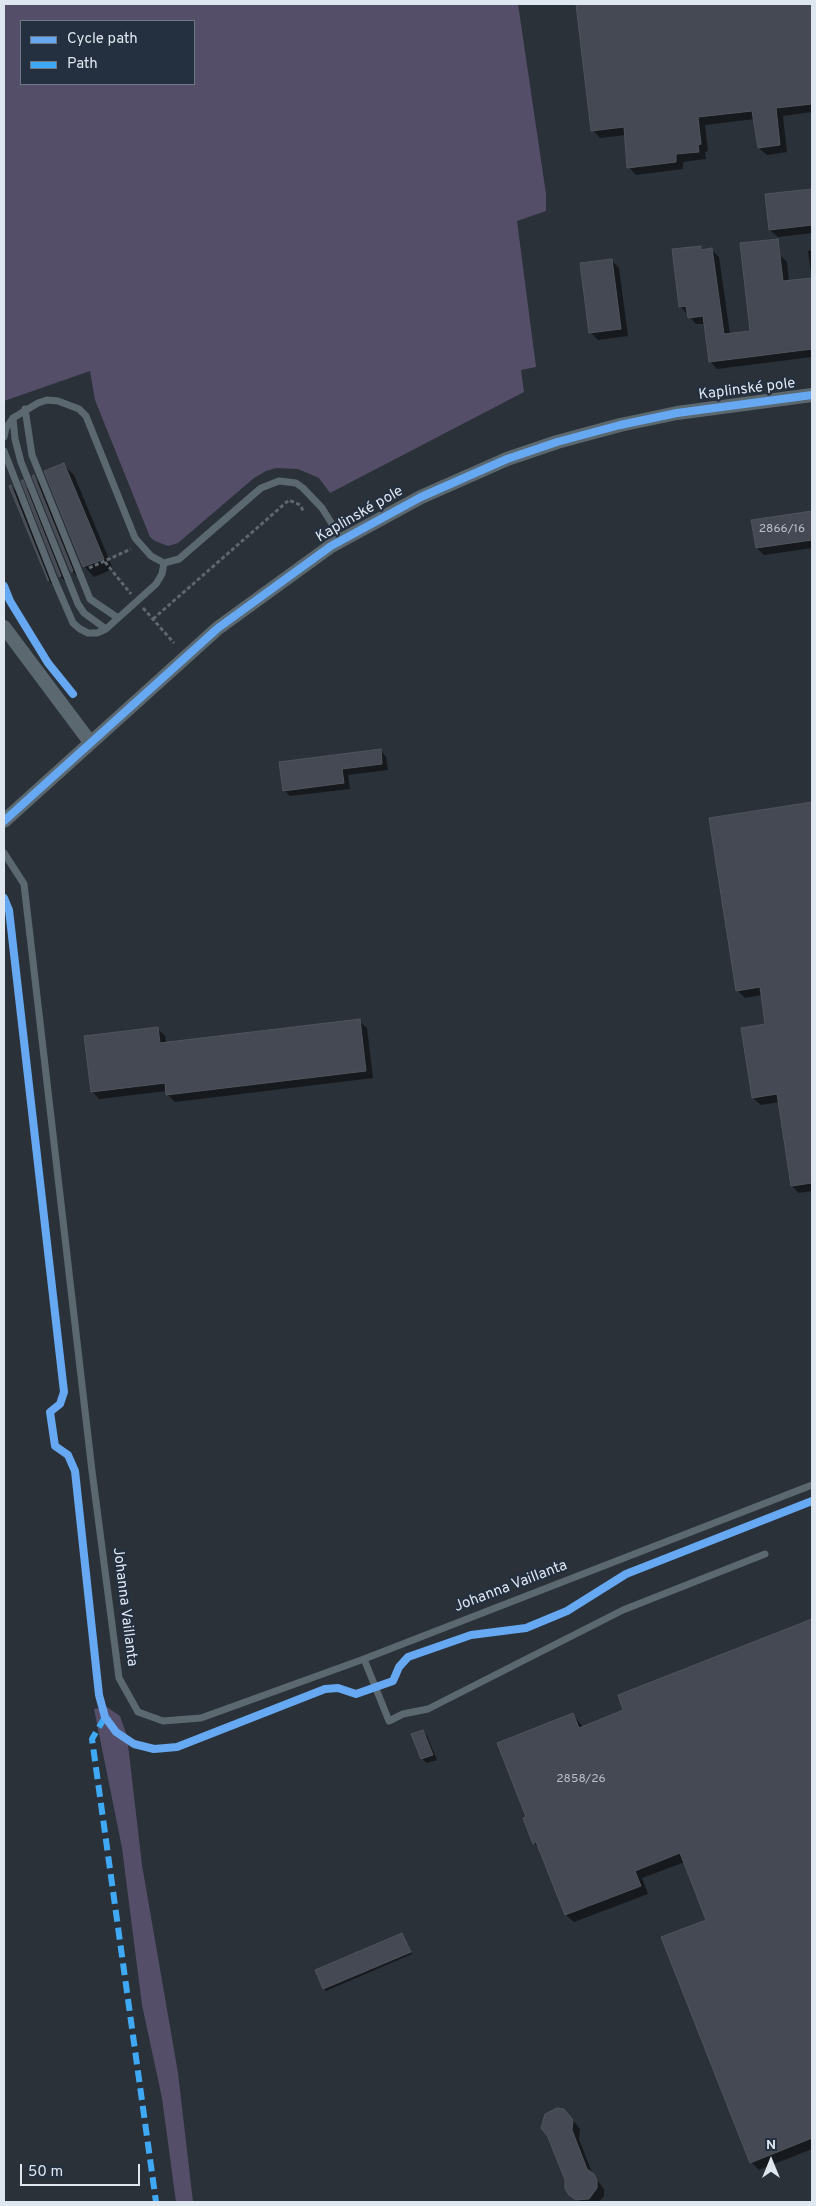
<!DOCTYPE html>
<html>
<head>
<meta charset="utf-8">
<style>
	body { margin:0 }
	#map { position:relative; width:816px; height:2206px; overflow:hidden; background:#2a3139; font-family:Overpass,sans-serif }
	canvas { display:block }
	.frame { position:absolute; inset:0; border:5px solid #dee6f0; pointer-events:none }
	.legend { position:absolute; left:20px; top:20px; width:175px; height:65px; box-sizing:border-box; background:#24303f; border:1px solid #6e7986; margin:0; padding:6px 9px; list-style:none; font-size:15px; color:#dee6f0 }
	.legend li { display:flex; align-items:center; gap:10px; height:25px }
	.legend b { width:25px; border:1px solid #6e7986 }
	.north { position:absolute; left:746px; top:2136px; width:50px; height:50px; -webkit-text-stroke:4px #24303f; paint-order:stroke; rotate:0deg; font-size:14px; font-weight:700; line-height:20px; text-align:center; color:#dee6f0 }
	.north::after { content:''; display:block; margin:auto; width:18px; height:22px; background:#dee6f0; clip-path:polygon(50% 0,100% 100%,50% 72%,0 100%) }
	.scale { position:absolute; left:20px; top:2164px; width:120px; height:22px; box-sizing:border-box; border:2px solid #dee6f0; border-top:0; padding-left:6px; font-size:15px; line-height:18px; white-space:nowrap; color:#dee6f0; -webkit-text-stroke:4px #24303f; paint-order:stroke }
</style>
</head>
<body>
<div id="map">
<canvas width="816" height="2206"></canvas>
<div class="frame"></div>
<ul class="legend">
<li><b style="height:6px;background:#66a8f1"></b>Cycle path</li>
<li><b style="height:6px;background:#3fa9f5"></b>Path</li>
</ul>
<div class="north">N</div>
<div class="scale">50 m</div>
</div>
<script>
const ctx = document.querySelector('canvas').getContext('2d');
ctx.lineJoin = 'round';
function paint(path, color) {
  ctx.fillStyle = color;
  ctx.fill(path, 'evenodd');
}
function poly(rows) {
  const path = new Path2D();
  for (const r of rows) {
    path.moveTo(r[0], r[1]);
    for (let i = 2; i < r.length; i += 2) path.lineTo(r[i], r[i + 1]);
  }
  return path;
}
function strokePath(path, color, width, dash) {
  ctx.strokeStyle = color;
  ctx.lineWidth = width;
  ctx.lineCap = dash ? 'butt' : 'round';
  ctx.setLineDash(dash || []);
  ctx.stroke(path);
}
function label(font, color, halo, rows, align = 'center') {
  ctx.font = font + ' Overpass,sans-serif';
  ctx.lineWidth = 4.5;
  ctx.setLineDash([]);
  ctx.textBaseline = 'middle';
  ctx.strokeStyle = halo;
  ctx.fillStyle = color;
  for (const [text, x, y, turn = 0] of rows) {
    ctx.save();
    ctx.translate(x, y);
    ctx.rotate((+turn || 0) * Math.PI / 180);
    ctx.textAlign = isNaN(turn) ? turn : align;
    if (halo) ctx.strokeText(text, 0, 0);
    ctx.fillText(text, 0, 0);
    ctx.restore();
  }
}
paint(poly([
	[4,4,518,4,546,194,546,211,517,221,536,367,521,370,524,392,330,493,319,478,298,469,276,468,266,471,254,478,178,543,168,546,155,541,150,537,95,400,90,371,4,401],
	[21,21,194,21,194,84,21,84],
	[107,1707,120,1716,127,1736,142,1865,178,2073,193,2202,176,2202,162,2098,142,2005,122,1848,94,1709]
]), '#554e69');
paint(poly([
	[578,4,812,4,812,112,783,116,787,152,767,155,759,148,755,119,705,125,708,151,705,152,706,159,683,162,683,169,636,175,629,167,626,135,600,138,593,130],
	[812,190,812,233,778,237,770,230,766,196],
	[700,247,704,251,712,250,719,257,730,334,751,332,779,254,787,262,789,282,812,279,808,251,812,250,812,357,717,369,710,361,705,324,696,324,680,306],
	[611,260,619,268,628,336,598,340,590,332],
	[64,465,74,475,113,569,94,577,84,566],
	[34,477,44,487,82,581,72,571],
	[11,486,21,496,58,590,49,581],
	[25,486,31,492,70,586,60,576],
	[812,512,812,548,764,555,757,548,753,521],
	[380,750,386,757,388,770,348,775,350,789,290,796,284,790],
	[812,803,812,1191,799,1193,792,1186,779,1102,761,1105,753,1098,767,1025,762,995,745,998,737,990,711,819],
	[359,1021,367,1028,373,1078,175,1102,167,1094,167,1091,99,1099,92,1091,158,1029,165,1036,166,1044],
	[812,1621,812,2149,759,2170,751,2162,708,1920,685,1862,642,1878,648,1894,574,1922,566,1915,541,1850,534,1843,528,1817,573,1715,583,1727,625,1711,619,1696],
	[422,1731,427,1736,437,1760,427,1763,422,1759],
	[402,1934,412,1954,326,1991,324,1989,316,1971],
	[572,2119,580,2129,579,2139,593,2175,604,2189,604,2196,599,2202,578,2202,570,2195]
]), '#0007');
const building = poly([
	[576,4,812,4,812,104,776,108,780,145,758,148,752,111,698,117,701,144,698,145,699,152,676,154,676,162,627,168,624,127,591,131,576,4],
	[812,189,812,225,769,230,765,194,812,189],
	[778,239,783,281,812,278,812,349,709,362,703,316,688,318,686,306,679,307,672,249,701,246,701,250,712,248,724,334,750,331,740,243,778,239],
	[612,259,621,329,589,333,580,263,612,259],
	[64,463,104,559,83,567,44,471,64,463],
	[34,475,73,571,71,572,32,476,34,475],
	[23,480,61,576,59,577,21,481,23,480],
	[11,485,49,581,48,581,9,486,11,485],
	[812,511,812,540,756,548,751,520,812,511],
	[381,749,382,764,342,769,344,783,283,791,279,762,381,749],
	[812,802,812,1183,791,1186,777,1094,752,1098,741,1028,765,1024,760,987,736,991,709,818,812,802],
	[360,1019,366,1071,166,1095,165,1083,91,1092,84,1036,158,1027,160,1043,360,1019],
	[812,1619,812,2138,750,2163,661,1937,706,1920,680,1853,635,1871,641,1886,565,1915,536,1842,533,1844,523,1818,526,1817,497,1743,573,1713,579,1728,623,1710,618,1695,812,1619],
	[423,1730,433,1755,421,1759,411,1734,423,1730],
	[402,1933,411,1952,323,1989,315,1970,402,1933],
	[557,2108,564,2109,573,2120,572,2130,587,2169,594,2174,597,2180,597,2188,589,2199,576,2200,569,2195,565,2189,565,2180,548,2137,541,2128,545,2114,557,2108]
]);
paint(building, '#444954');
strokePath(building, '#50545b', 1);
strokePath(poly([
	[105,562,131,594],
	[89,568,131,549],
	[143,608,174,643],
	[153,619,289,500,300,505,304,512]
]), '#5d676d', 3, [4, 2.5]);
strokePath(poly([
	[25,409,32,455,90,599,118,618],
	[13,418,15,439,21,462,78,604,84,613,106,629],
	[4,437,6,428,13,418,38,403,47,400,58,401,79,409,86,416,135,538,151,556,164,563,179,559,261,488,279,481,296,483,303,488,322,508,342,540],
	[4,451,54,579,73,623,80,629,88,633,97,633,106,629,156,584,162,574,164,563],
	[4,853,24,884,92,1471,119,1678,138,1712,163,1721,201,1718,364,1659,812,1485],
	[364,1659,389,1721,403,1714,428,1709,623,1610,765,1554]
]), '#5b686f', 7);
strokePath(poly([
	[4,627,90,742],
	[4,821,218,628,331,546,421,497,507,459,557,442,620,425,677,413,812,395]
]), '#5b686f', 14);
strokePath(poly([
	[105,1717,92,1739,156,2202]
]), '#3fa9f5', 6, [12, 6]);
strokePath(poly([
	[4,586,10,601,48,663,73,694],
	[4,821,218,628,331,546,421,497,507,459,557,442,620,425,677,413,812,395],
	[4,898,9,910,64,1392,60,1404,50,1412,55,1446,68,1455,75,1471,99,1695,105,1717,116,1732,134,1744,154,1749,177,1747,325,1689,338,1688,356,1694,393,1681,399,1667,408,1657,471,1635,526,1628,567,1611,626,1574,812,1501]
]), '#66a8f1', 8);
label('12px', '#b8bfc9', null, [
	["2866/16",782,530],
	["2858/26",581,1780]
]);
label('15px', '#dee6f0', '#24303f', [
	["Kaplinské pole",747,390,-7],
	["Kaplinské pole",360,515,-30],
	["Johanna Vaillanta",511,1587,-21],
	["Johanna Vaillanta",124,1607,83]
]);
</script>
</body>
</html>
